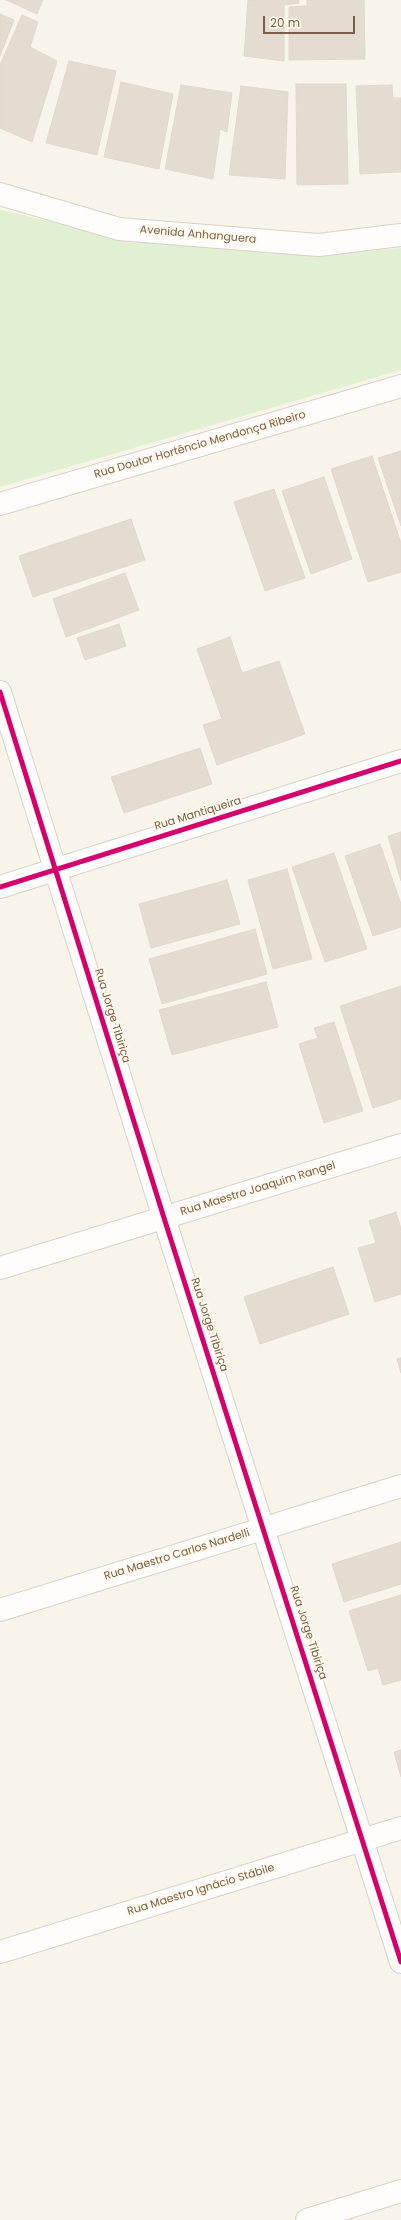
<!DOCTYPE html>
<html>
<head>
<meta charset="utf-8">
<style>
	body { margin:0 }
	#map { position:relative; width:401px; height:2220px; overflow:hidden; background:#f8f4ea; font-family:Poppins,sans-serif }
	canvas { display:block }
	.scale { position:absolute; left:263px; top:16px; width:92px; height:18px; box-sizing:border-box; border:2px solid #795d47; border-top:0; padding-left:5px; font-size:12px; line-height:14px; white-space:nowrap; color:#795d47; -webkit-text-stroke:3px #fff9ec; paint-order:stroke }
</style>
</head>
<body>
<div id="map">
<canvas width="401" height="2220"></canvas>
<div class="scale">20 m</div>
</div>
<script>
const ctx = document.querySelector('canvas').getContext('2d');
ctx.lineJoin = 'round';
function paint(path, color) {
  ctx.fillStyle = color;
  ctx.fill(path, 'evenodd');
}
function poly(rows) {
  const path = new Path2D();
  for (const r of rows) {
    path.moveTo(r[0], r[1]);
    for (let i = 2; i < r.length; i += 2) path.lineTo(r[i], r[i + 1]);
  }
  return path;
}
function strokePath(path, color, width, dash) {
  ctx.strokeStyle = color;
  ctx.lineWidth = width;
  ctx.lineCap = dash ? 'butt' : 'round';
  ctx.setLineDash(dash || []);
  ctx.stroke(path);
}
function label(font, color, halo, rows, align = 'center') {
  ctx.font = font + ' Poppins,sans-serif';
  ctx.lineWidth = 3.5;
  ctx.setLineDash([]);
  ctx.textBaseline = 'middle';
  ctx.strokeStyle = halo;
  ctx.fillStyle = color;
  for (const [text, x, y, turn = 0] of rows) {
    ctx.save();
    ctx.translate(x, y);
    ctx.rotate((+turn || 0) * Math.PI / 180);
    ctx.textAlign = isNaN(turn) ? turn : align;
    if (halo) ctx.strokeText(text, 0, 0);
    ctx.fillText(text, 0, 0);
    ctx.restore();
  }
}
paint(poly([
	[0,210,114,236,241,250,368,251,401,248,401,370,0,487]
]), '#e1f0d3');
const building = poly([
	[6,0,43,0,37,14,6,0],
	[248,0,299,0,299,3,284,5,284,61,244,56,248,0],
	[307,0,364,0,365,59,289,60,289,7,307,6,307,0],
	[0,14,14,20,0,56,0,14],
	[22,15,38,22,30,47,57,61,32,142,0,128,0,65,22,15],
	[69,61,116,71,97,155,46,143,69,61],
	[121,82,173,94,159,169,104,157,121,82],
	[296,84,346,84,348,184,297,185,296,84],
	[181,85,232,93,227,132,220,129,213,179,165,169,181,85],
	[392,85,393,98,401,98,401,172,360,174,356,86,392,85],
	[241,86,288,92,285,179,229,175,241,86],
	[401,451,401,526,378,458,401,451],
	[372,456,401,543,401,572,368,582,331,469,372,456],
	[324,477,352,559,311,574,282,491,324,477],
	[274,489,305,578,265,591,234,502,274,489],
	[131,519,145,560,33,597,19,556,131,519],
	[125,573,139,610,66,637,53,599,125,573],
	[119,624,126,646,85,660,77,638,119,624],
	[230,637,242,673,279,661,305,734,217,765,203,725,222,719,197,649,230,637],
	[200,748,212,784,124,813,111,777,200,748],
	[401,832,401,881,388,836,401,832],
	[380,844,401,904,401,927,373,936,345,856,380,844],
	[334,853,367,949,325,962,292,867,334,853],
	[287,869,312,959,273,969,248,880,287,869],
	[227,880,240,924,151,948,139,904,227,880],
	[255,929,267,974,162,1004,149,959,255,929],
	[266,982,278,1027,172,1055,159,1010,266,982],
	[401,986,401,1099,373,1108,340,1006,401,986],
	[334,1022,363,1111,324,1123,299,1044,318,1038,314,1028,334,1022],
	[396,1212,401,1229,401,1294,375,1302,358,1248,376,1243,369,1221,396,1212],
	[333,1267,349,1314,260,1344,244,1297,333,1267],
	[401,1358,401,1373,397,1359,401,1358],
	[401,1542,401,1584,344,1602,332,1564,401,1542],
	[401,1595,401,1680,383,1685,378,1668,368,1671,349,1611,401,1595],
	[401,1750,401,1777,394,1752,401,1750]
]);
paint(building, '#e5dcd1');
strokePath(building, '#e1d7cc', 1);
const minor = poly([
	[0,194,119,229,318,245,401,235],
	[0,504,401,386],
	[0,692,164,1218,401,1962],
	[0,887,401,761],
	[0,1268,401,1145],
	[0,1610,401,1486],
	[0,1952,401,1828],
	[307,2220,401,2191]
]);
strokePath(minor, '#d7d1c8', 24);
strokePath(minor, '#fefdfc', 22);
strokePath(poly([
	[0,692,164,1218,401,1962],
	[0,887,401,761]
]), '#d6006c', 5);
label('11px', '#795d47', '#fff9ec', [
	["Avenida Anhanguera",198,235,5],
	["Rua Doutor Hortêncio Mendonça Ribeiro",200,445,-16],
	["Rua Mantiqueira",198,814,-17],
	["Rua Jorge Tibiriça",112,1016,73],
	["Rua Maestro Joaquim Rangel",258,1189,-17],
	["Rua Jorge Tibiriça",209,1325,72],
	["Rua Maestro Carlos Nardelli",177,1555,-17],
	["Rua Jorge Tibiriça",308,1633,72],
	["Rua Maestro Ignácio Stábile",201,1890,-17]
]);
</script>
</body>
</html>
